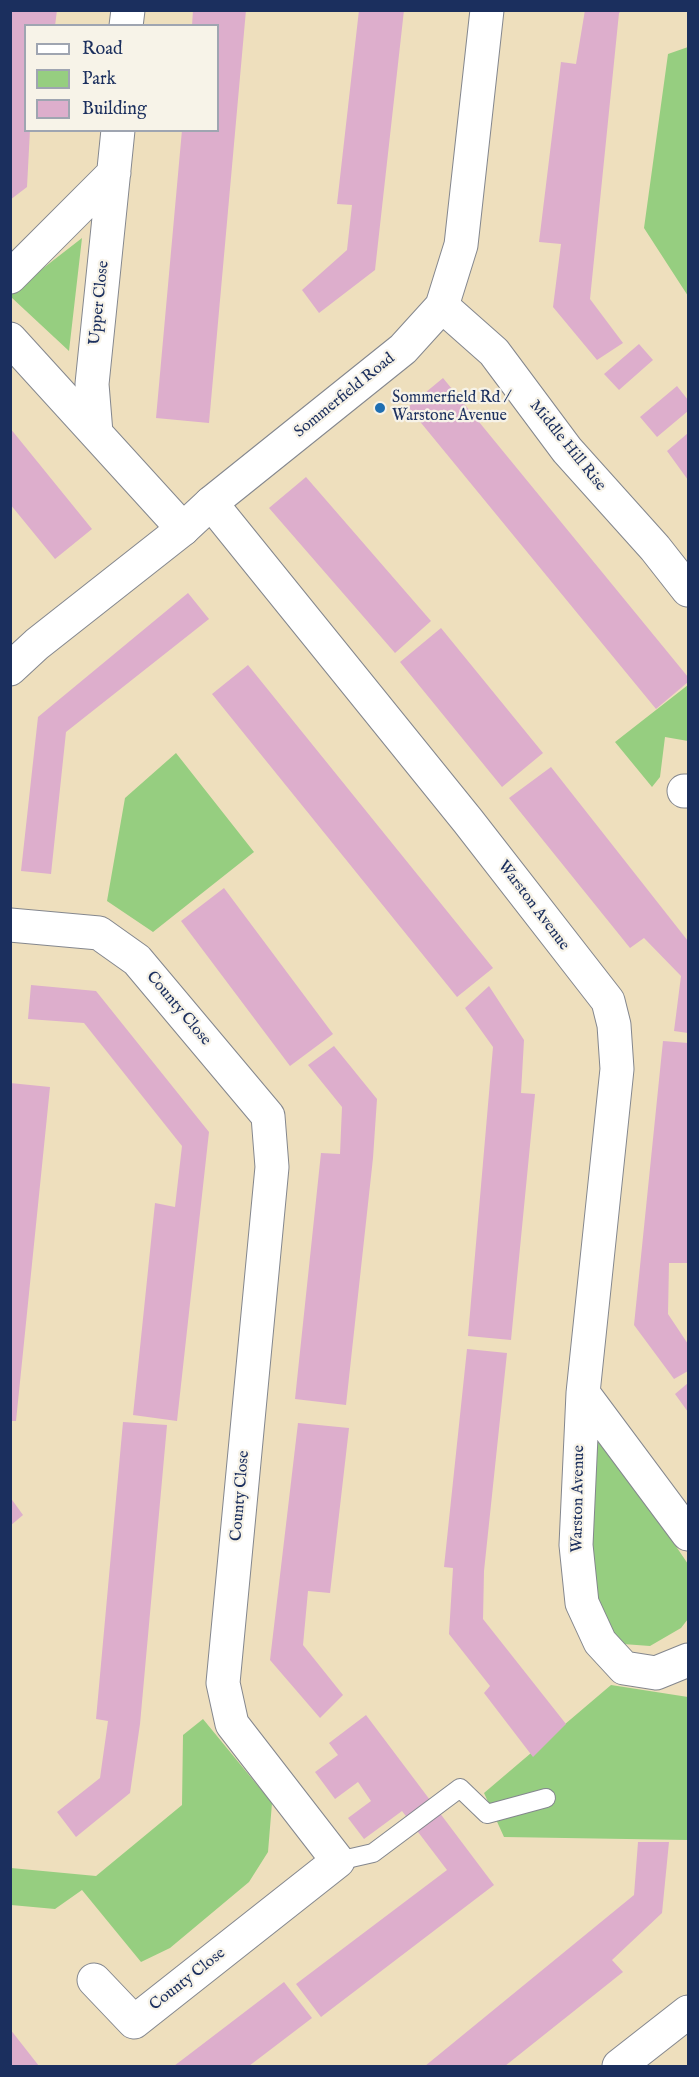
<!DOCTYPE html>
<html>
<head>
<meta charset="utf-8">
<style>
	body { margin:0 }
	#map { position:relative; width:699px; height:2077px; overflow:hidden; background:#eedfbd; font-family:"IM FELL English",serif }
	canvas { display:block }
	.frame { position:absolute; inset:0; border:12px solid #1b2f5e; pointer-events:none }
	.legend { position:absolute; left:24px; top:24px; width:195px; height:108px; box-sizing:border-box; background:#f7f3e8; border:2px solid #9fa5b1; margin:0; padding:8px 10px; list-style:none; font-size:18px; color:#1b2f5e }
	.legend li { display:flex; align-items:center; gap:12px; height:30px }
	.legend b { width:30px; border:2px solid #9fa5b1 }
</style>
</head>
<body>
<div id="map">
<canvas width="699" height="2077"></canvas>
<div class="frame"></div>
<ul class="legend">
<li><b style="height:8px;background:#fff"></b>Road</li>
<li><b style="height:16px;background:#96ce80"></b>Park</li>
<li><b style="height:16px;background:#ddaecc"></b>Building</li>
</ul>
</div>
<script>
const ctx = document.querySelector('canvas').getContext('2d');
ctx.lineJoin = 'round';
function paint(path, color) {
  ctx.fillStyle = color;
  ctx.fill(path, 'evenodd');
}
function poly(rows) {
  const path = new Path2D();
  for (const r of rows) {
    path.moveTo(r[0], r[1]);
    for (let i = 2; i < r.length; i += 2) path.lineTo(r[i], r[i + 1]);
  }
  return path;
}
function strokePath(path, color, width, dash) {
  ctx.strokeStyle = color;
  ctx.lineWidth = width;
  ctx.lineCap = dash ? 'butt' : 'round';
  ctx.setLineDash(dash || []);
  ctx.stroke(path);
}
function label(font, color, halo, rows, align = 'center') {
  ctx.font = font + ' "IM FELL English",serif';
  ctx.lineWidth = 4.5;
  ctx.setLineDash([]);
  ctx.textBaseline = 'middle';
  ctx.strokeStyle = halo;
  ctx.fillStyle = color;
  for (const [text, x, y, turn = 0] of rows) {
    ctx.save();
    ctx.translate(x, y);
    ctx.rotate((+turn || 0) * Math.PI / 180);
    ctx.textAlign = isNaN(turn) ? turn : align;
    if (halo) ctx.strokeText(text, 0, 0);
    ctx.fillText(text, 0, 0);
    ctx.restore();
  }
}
paint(poly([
	[688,47,688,296,644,228,668,54],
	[82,238,69,351,11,297,10,294],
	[688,685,688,741,665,737,660,777,652,787,615,742],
	[176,753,254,852,153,932,107,901,125,798],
	[600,1434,688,1564,688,1619,681,1628,650,1646,623,1644,587,1603,584,1450],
	[611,1685,688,1697,688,1840,504,1837,484,1793],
	[203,1719,272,1803,268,1852,249,1882,170,1948,141,1962,82,1890,55,1909,11,1905,11,1868,96,1876,182,1805,183,1735]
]), '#96ce80');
paint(poly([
	[10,10,57,10,55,26,26,26,26,130,30,130,27,187,10,200],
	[193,10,246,10,209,423,156,418,182,130,218,130,218,26,192,26],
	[359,10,404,10,375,270,319,313,302,290,347,250,352,205,337,204],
	[585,10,622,10,619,13,590,299,623,343,597,360,553,307,561,244,539,242,561,62,576,64],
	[639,344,653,360,619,390,604,374],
	[443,378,688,677,688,682,656,709,408,407],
	[677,386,688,400,688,411,657,437,640,417],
	[10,428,92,529,55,559,10,504],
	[688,433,688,480,667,451],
	[306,477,431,621,395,653,269,508],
	[188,593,209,619,66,732,51,874,21,871,38,717],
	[441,628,543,753,502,787,400,662],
	[248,665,493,968,457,997,212,694],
	[551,767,688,941,688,1033,674,1031,681,976,644,938,630,948,509,798],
	[224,888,333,1034,290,1066,181,921],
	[31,985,96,991,209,1132,177,1421,133,1415,155,1203,175,1207,182,1146,84,1023,28,1019],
	[489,986,524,1040,521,1093,535,1094,511,1340,468,1336,493,1047,465,1008],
	[663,1041,688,1043,688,1263,669,1263,668,1314,688,1344,688,1371,674,1379,634,1325],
	[334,1046,377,1099,373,1158,346,1405,295,1399,321,1153,340,1154,342,1107,308,1065],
	[10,1083,50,1087,16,1421,10,1421],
	[467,1349,507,1353,484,1571,483,1619,566,1724,533,1757,484,1693,490,1686,449,1634,453,1568,444,1567],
	[688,1383,688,1412,675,1394],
	[123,1422,167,1425,140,1724,130,1793,76,1837,57,1812,100,1778,108,1721,96,1719],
	[298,1423,349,1428,330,1593,308,1591,303,1645,343,1695,320,1718,270,1660],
	[10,1497,23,1515,10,1526],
	[366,1715,494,1885,321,2017,296,1984,447,1870,402,1811,364,1839,348,1818,371,1801,358,1782,335,1799,315,1772,338,1755,329,1743],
	[638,1842,669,1842,662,1913,612,1960,623,1972,505,2066,425,2066,634,1895],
	[284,1982,312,2018,249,2066,174,2066],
	[10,2029,39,2066,10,2066]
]), '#ddaecc');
const service = poly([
	[338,1861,373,1853,460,1788,487,1814,546,1798]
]);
const minor = poly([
	[126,26,128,10],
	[10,277,114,173],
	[442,306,494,352,567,450,655,548,688,590],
	[10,339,183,529],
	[96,433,92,384,118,130],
	[211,503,468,821,608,1001,614,1025,617,1069,583,1393,576,1545,582,1603,600,1642,624,1668,656,1673,688,1660],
	[684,791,688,791],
	[10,925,99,933,137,960,268,1116,272,1167,223,1683,232,1724,338,1861,134,2022,94,1980],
	[583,1393,688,1534],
	[619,2066,688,2012]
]);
const tertiary = poly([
	[10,669,37,644,183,529,211,503,403,349,442,306,461,245,487,10]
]);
strokePath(service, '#84878e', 20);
strokePath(minor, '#84878e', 35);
strokePath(tertiary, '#84878e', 35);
strokePath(service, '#fff', 18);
strokePath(minor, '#fff', 33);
strokePath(tertiary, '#fff', 33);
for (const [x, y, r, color] of [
	[380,408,6,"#1f6fb2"]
]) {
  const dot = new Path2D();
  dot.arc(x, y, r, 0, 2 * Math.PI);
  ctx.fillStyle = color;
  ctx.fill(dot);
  strokePath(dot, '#f7f3e8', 2);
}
label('16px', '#1b2f5e', '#f7f3e8', [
	["Upper Close",100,303,-84],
	["Sommerfield Road",345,396,-39],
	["Middle Hill Rise",567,446,51],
	["Warston Avenue",533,906,53],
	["County Close",178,1009,50],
	["County Close",241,1496,-85],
	["Warston Avenue",579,1499,-89],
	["County Close",188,1980,-38]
]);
label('16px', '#1b2f5e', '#f7f3e8', [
	["Sommerfield Rd /",392,399],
	["Warstone Avenue",392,417]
], 'left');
</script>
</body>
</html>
